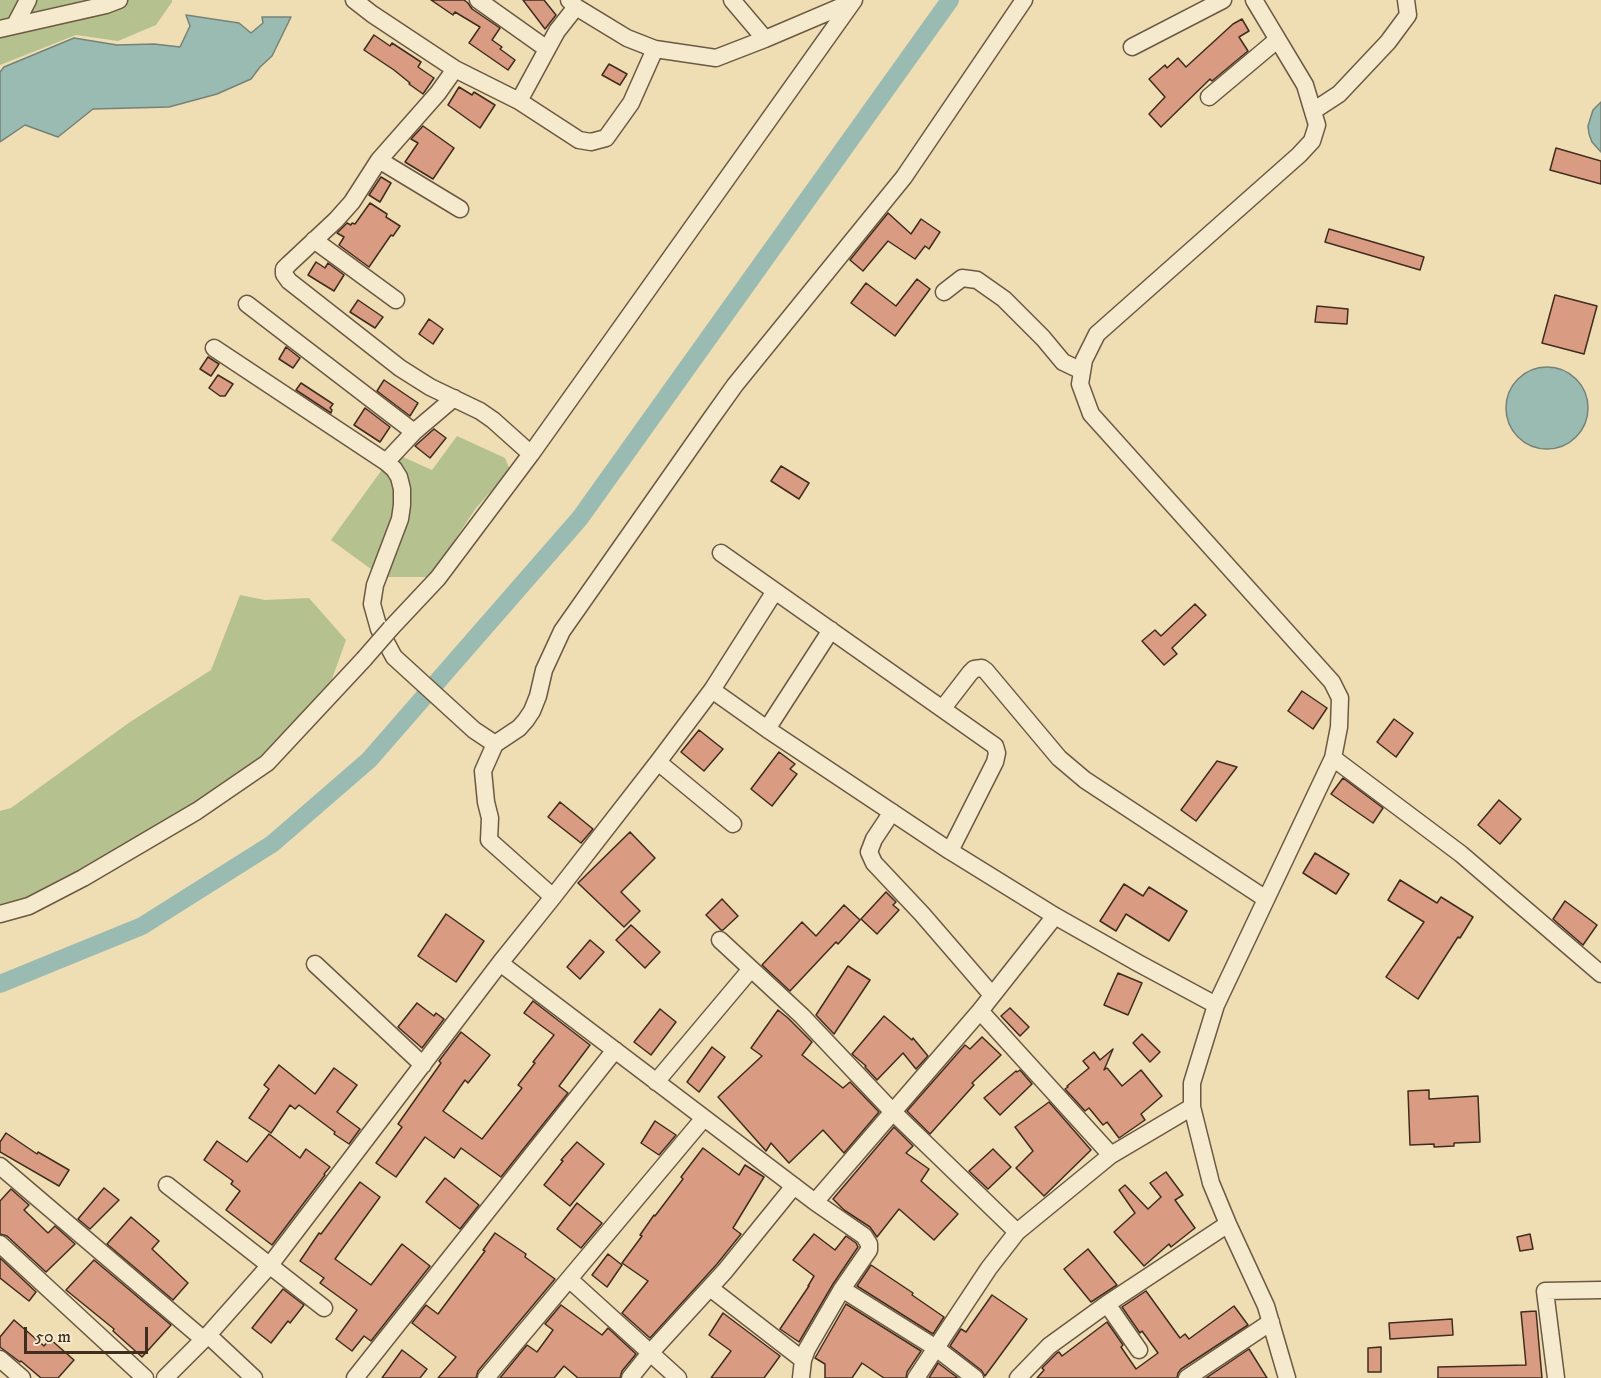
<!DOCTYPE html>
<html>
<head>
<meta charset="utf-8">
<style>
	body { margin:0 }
	#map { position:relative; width:1601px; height:1378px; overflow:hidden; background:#efddb3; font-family:"IM FELL DW Pica",serif }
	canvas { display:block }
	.scale { position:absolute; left:24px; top:1327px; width:124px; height:27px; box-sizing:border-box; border:3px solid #402d1e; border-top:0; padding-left:8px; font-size:18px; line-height:21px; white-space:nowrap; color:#402d1e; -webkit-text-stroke:4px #f5e9ce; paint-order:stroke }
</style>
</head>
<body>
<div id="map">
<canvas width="1601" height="1378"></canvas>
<div class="scale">50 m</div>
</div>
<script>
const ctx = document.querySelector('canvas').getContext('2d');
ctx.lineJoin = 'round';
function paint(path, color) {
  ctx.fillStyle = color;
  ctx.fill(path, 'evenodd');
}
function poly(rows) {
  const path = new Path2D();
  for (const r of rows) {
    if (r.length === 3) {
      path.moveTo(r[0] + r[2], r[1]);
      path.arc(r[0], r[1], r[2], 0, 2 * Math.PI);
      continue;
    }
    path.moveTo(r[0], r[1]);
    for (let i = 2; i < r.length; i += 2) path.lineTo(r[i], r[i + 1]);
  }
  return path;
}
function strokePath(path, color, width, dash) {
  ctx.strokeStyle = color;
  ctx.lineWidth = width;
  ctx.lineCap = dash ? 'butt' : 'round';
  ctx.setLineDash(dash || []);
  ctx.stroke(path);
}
paint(poly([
	[0,0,172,0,172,2,156,25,118,41,76,35,0,65],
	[457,436,505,458,510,470,476,508,430,577,382,577,331,540,394,453,432,470],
	[240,595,265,600,309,598,346,640,328,690,256,763,169,819,46,893,0,906,0,811,11,808,130,722,211,670]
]), '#b5c290');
const water = poly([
	[186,15,239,23,251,33,263,23,262,17,291,17,272,56,260,67,251,79,217,94,169,107,93,109,58,137,25,125,0,142,0,72,4,67,74,38,117,45,154,44,180,47,190,26,186,15],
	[1601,102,1601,152,1592,142,1589,134,1588,126,1593,110,1601,102],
	[1547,408,41]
]);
paint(water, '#9abbb2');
strokePath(water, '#768277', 1.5);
strokePath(poly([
	[0,984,142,926,272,844,369,760,580,518,950,0]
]), '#9abbb2', 18);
const building = poly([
	[431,0,464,0,468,3,472,9,500,28,492,40,502,47,500,49,515,60,508,70,469,43,480,27,455,12,453,15,431,0],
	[523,0,544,0,556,15,545,29,523,0],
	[1242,19,1249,31,1239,37,1248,51,1212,81,1210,79,1161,127,1149,114,1165,97,1149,79,1165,65,1167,68,1178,58,1186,67,1233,24,1242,19],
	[374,35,390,46,392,43,421,62,418,67,434,78,423,94,409,84,410,83,394,70,364,50,374,35],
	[609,64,627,74,620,85,602,75,609,64],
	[459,87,472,95,474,92,495,105,480,128,448,105,459,87],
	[423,126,454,148,433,179,405,162,418,143,411,139,423,126],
	[1556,148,1601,161,1601,184,1550,170,1556,148],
	[381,177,391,183,380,202,369,195,381,177],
	[370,203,387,214,386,217,400,226,393,236,391,235,369,267,339,245,344,237,337,233,347,223,351,225,352,223,355,224,370,203],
	[888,213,911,234,921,219,940,232,929,249,925,246,915,259,888,241,863,271,850,260,888,213],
	[1329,229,1424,257,1420,270,1325,242,1329,229],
	[316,262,325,268,328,263,344,275,334,291,308,275,316,262],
	[917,279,930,289,895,336,851,303,866,283,896,306,917,279],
	[1555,295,1597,306,1584,354,1542,343,1555,295],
	[358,300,383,317,375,328,350,312,358,300],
	[1317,306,1348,309,1347,324,1315,322,1317,306],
	[429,319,443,329,433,344,419,334,429,319],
	[286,347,300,358,293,368,279,359,286,347],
	[208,357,219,364,211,376,200,369,208,357],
	[218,375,233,384,225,396,220,396,209,388,218,375],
	[384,380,418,403,410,416,377,391,384,380],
	[301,383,333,404,330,408,332,410,331,413,296,390,301,383],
	[365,408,390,427,380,442,354,425,365,408],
	[434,429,446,438,430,458,415,446,434,429],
	[781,466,809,483,799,499,771,481,781,466],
	[1195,604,1206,615,1172,648,1177,654,1164,665,1142,641,1155,630,1161,636,1195,604],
	[1302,691,1327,708,1313,729,1288,711,1302,691],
	[1394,719,1413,733,1396,757,1377,742,1394,719],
	[699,730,723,749,704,771,681,752,699,730],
	[779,752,795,764,790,769,797,774,772,806,751,789,779,752],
	[1217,761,1237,767,1196,821,1181,810,1217,761],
	[1343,778,1383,808,1373,823,1331,794,1343,778],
	[1499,800,1521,819,1500,844,1478,825,1499,800],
	[560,802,593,829,581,843,548,817,560,802],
	[630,832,655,858,621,892,640,911,624,927,578,883,630,832],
	[1315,853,1349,874,1336,894,1303,873,1315,853],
	[1400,880,1437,903,1441,897,1473,917,1460,938,1458,937,1418,999,1386,977,1424,922,1388,900,1400,880],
	[1124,884,1143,896,1149,887,1187,911,1169,941,1126,914,1116,931,1100,921,1124,884],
	[886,892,896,902,893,905,899,910,877,934,861,919,886,892],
	[722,899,738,916,723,930,721,930,706,915,722,899],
	[1565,901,1597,925,1583,945,1553,919,1565,901],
	[844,905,860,920,838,944,836,942,790,991,762,965,802,922,816,936,844,905],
	[446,914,484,941,456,982,418,956,446,914],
	[631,925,660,952,645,968,616,940,631,925],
	[590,940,604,952,580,979,567,967,590,940],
	[848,966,870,980,834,1034,816,1015,848,966],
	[1118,973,1142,983,1128,1015,1104,1005,1118,973],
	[533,1001,590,1045,559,1086,568,1093,501,1177,461,1148,454,1158,425,1137,396,1177,376,1163,402,1127,398,1124,441,1063,439,1061,461,1032,490,1055,468,1083,465,1080,443,1111,482,1139,522,1088,518,1085,535,1063,533,1062,554,1035,524,1013,533,1001],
	[417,1003,434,1016,436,1013,444,1019,422,1048,398,1027,417,1003],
	[1010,1008,1029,1027,1020,1036,1001,1016,1010,1008],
	[660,1009,676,1022,651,1055,634,1042,660,1009],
	[778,1010,788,1018,812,1042,802,1055,843,1088,850,1082,879,1112,844,1153,823,1130,789,1163,771,1143,766,1151,718,1097,762,1056,751,1048,778,1010],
	[884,1016,912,1040,913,1038,928,1056,916,1069,903,1053,877,1080,865,1067,866,1066,852,1054,884,1016],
	[1142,1034,1160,1052,1150,1062,1133,1043,1142,1034],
	[982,1037,1001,1055,972,1083,974,1085,930,1134,907,1111,965,1045,970,1049,982,1037],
	[712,1047,725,1057,699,1092,687,1082,712,1047],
	[1113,1049,1104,1070,1107,1068,1108,1069,1122,1086,1141,1070,1162,1096,1141,1114,1145,1120,1119,1138,1107,1122,1103,1125,1089,1108,1085,1111,1065,1089,1068,1087,1067,1086,1089,1068,1083,1061,1094,1052,1100,1060,1113,1049],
	[279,1065,315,1094,334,1068,357,1085,337,1112,360,1129,349,1144,334,1134,335,1132,299,1105,295,1109,290,1105,271,1133,249,1118,269,1089,264,1085,279,1065],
	[1020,1070,1032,1084,1000,1115,984,1098,1016,1071,1017,1072,1020,1070],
	[1429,1090,1429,1099,1478,1096,1480,1142,1454,1143,1454,1146,1434,1147,1434,1144,1410,1145,1408,1091,1429,1090],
	[1049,1102,1091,1150,1044,1196,1016,1168,1033,1151,1015,1127,1049,1102],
	[655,1121,676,1135,659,1155,641,1143,655,1121],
	[894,1127,913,1146,906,1153,929,1169,921,1181,958,1214,934,1240,899,1209,877,1237,870,1227,844,1210,833,1199,894,1127],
	[6,1133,37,1154,38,1152,69,1170,59,1186,0,1152,0,1142,6,1133],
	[269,1134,300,1158,306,1149,330,1167,324,1174,325,1175,272,1245,226,1210,240,1191,231,1184,233,1181,204,1160,217,1141,247,1162,269,1134],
	[577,1142,604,1164,570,1206,544,1185,563,1161,561,1160,577,1142],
	[703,1148,739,1175,745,1165,764,1177,733,1228,741,1234,717,1264,650,1338,622,1313,648,1281,622,1263,642,1236,640,1235,654,1215,655,1216,683,1179,681,1177,703,1148],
	[993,1149,1011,1167,988,1189,969,1171,993,1149],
	[1166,1172,1183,1195,1175,1200,1195,1228,1171,1247,1169,1244,1144,1266,1114,1232,1135,1213,1119,1190,1125,1185,1148,1209,1161,1197,1150,1183,1166,1172],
	[445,1178,479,1205,460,1229,426,1202,445,1178],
	[360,1182,380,1197,335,1259,371,1285,402,1244,430,1266,371,1341,364,1336,352,1351,336,1339,357,1310,320,1283,324,1278,300,1261,319,1233,321,1234,360,1182],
	[104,1188,119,1200,90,1229,78,1219,104,1188],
	[11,1189,29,1205,24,1210,48,1233,55,1226,75,1244,46,1272,7,1236,0,1234,0,1201,11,1189],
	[577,1203,602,1223,581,1248,557,1229,577,1203],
	[131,1217,159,1241,152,1249,188,1283,173,1300,107,1244,131,1217],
	[495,1233,526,1254,525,1257,555,1279,478,1371,476,1378,438,1378,456,1357,412,1323,426,1305,438,1314,485,1251,483,1250,495,1233],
	[814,1234,835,1250,846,1236,856,1243,858,1247,833,1284,799,1342,780,1329,809,1286,808,1286,814,1276,793,1260,814,1234],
	[1530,1234,1533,1249,1520,1251,1517,1237,1530,1234],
	[1088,1249,1117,1285,1091,1302,1064,1269,1088,1249],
	[608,1254,622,1265,607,1287,592,1275,608,1254],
	[0,1258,36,1292,29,1301,0,1278,0,1258],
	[94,1260,171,1325,142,1357,113,1331,114,1329,66,1290,94,1260],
	[871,1265,913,1293,912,1295,944,1317,933,1334,857,1286,871,1265],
	[283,1289,304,1305,290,1323,288,1321,271,1343,252,1328,283,1289],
	[1146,1291,1180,1338,1185,1334,1189,1339,1234,1306,1248,1325,1181,1369,1178,1373,1177,1378,1037,1378,1044,1370,1042,1368,1057,1353,1059,1352,1062,1356,1107,1322,1123,1345,1121,1347,1136,1369,1158,1353,1142,1331,1140,1333,1122,1307,1146,1291],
	[992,1295,1027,1319,985,1376,981,1370,950,1346,961,1329,966,1332,992,1295],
	[846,1304,921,1351,907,1372,906,1378,884,1378,862,1363,852,1378,825,1378,825,1364,815,1358,846,1304],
	[561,1305,602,1335,608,1328,636,1354,622,1371,620,1378,578,1378,564,1366,554,1378,500,1378,527,1345,537,1352,553,1330,545,1324,561,1305],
	[1536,1311,1542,1378,1438,1378,1438,1367,1526,1365,1521,1312,1536,1311],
	[723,1313,780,1356,764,1378,711,1378,731,1351,709,1335,723,1313],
	[1452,1319,1453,1335,1390,1339,1389,1323,1452,1319],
	[14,1320,44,1346,50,1339,74,1360,58,1378,41,1378,21,1361,20,1362,0,1347,0,1337,14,1320],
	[1381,1347,1381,1372,1368,1372,1368,1348,1381,1347],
	[1249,1349,1267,1378,1206,1378,1249,1349],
	[402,1350,427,1369,420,1378,382,1378,402,1350],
	[938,1363,958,1378,929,1378,938,1363]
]);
paint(building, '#d99c83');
strokePath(building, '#402d1e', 1.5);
const minor = poly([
	[354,0,372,14,455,69,519,101,579,140,591,142,606,138,631,103,655,49],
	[478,0,547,49],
	[569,0,576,7,627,38,655,49,716,58,765,39,852,2],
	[732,0,765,39],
	[1254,0,1305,85,1317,125,1312,141,1299,155,1097,334,1084,360,1080,384,1091,414,1332,682,1340,698,1339,727,1333,758,1216,1005,1192,1083,1192,1107,1211,1183,1228,1224,1266,1306,1287,1378],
	[15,25,28,0],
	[0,29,106,5,119,0],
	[1132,47,1223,0],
	[455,69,438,93,379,160,460,209],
	[1209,97,1277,40],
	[519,101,557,31,576,7],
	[1313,111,1339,94,1388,42,1408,15,1406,0],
	[379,160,352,202,336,220,289,264,284,269,284,274,289,281,400,368,430,387,480,411,493,420,531,454],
	[314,240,396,300],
	[944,292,962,278,977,280,1004,299,1043,338,1063,362,1082,371],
	[247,304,414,432],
	[214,348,386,462,394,469,399,477,402,489,402,505,400,519,375,585,372,604,379,629,394,657,474,730,495,744],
	[386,462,414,432,454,398],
	[721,553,995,746,997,753,995,762,950,851],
	[775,591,712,690,658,762,553,897,500,963,815,1202,864,1236,869,1244,869,1250,842,1289,936,1348,975,1378],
	[391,628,438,578,531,454,854,0],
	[712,690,767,729,950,851,1055,916,1138,963,1216,1005],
	[943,708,970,673,974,669,982,668,986,671,1059,758,1085,780,1266,899],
	[767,729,831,630],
	[1333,758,1461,854,1601,974],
	[658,762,733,824],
	[892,812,874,839,869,852,874,863,922,914,992,995],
	[553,897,489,840,490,818,486,802,483,771,495,744,519,728,526,720,532,711,538,696,544,670,562,631,710,420,735,385,904,177,1024,0],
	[0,914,29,906,83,878,197,811,267,763,364,659],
	[720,940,802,1016,893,1112,1017,1232],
	[315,964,423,1065],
	[980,1011,1111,1155,1192,1107],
	[656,1082,751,969],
	[0,1166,203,1339],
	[167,1185,324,1308],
	[815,1202,980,1011,1055,916],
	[0,1244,145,1378],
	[569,1279,678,1378],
	[710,1288,803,1360],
	[1107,1304,1139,1350],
	[208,1335,254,1378],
	[0,1359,22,1378],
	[165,1378,208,1335,270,1265,500,963],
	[355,1378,615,1050],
	[486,1378,704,1118],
	[630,1378,650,1353,725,1271,794,1186],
	[801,1378,803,1360,807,1349,842,1289],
	[916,1378,989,1268,1017,1232,1111,1155],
	[1018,1378,1049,1346,1107,1304,1228,1224],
	[1187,1378,1271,1322],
	[1556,1378,1545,1291,1601,1290]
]);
strokePath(minor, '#6c5943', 19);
strokePath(minor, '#f5e9ce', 16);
const minorBridge = poly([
	[364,659,391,628]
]);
strokePath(minorBridge, '#6c5943', 19, []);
strokePath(minorBridge, '#f5e9ce', 16);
</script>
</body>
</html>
